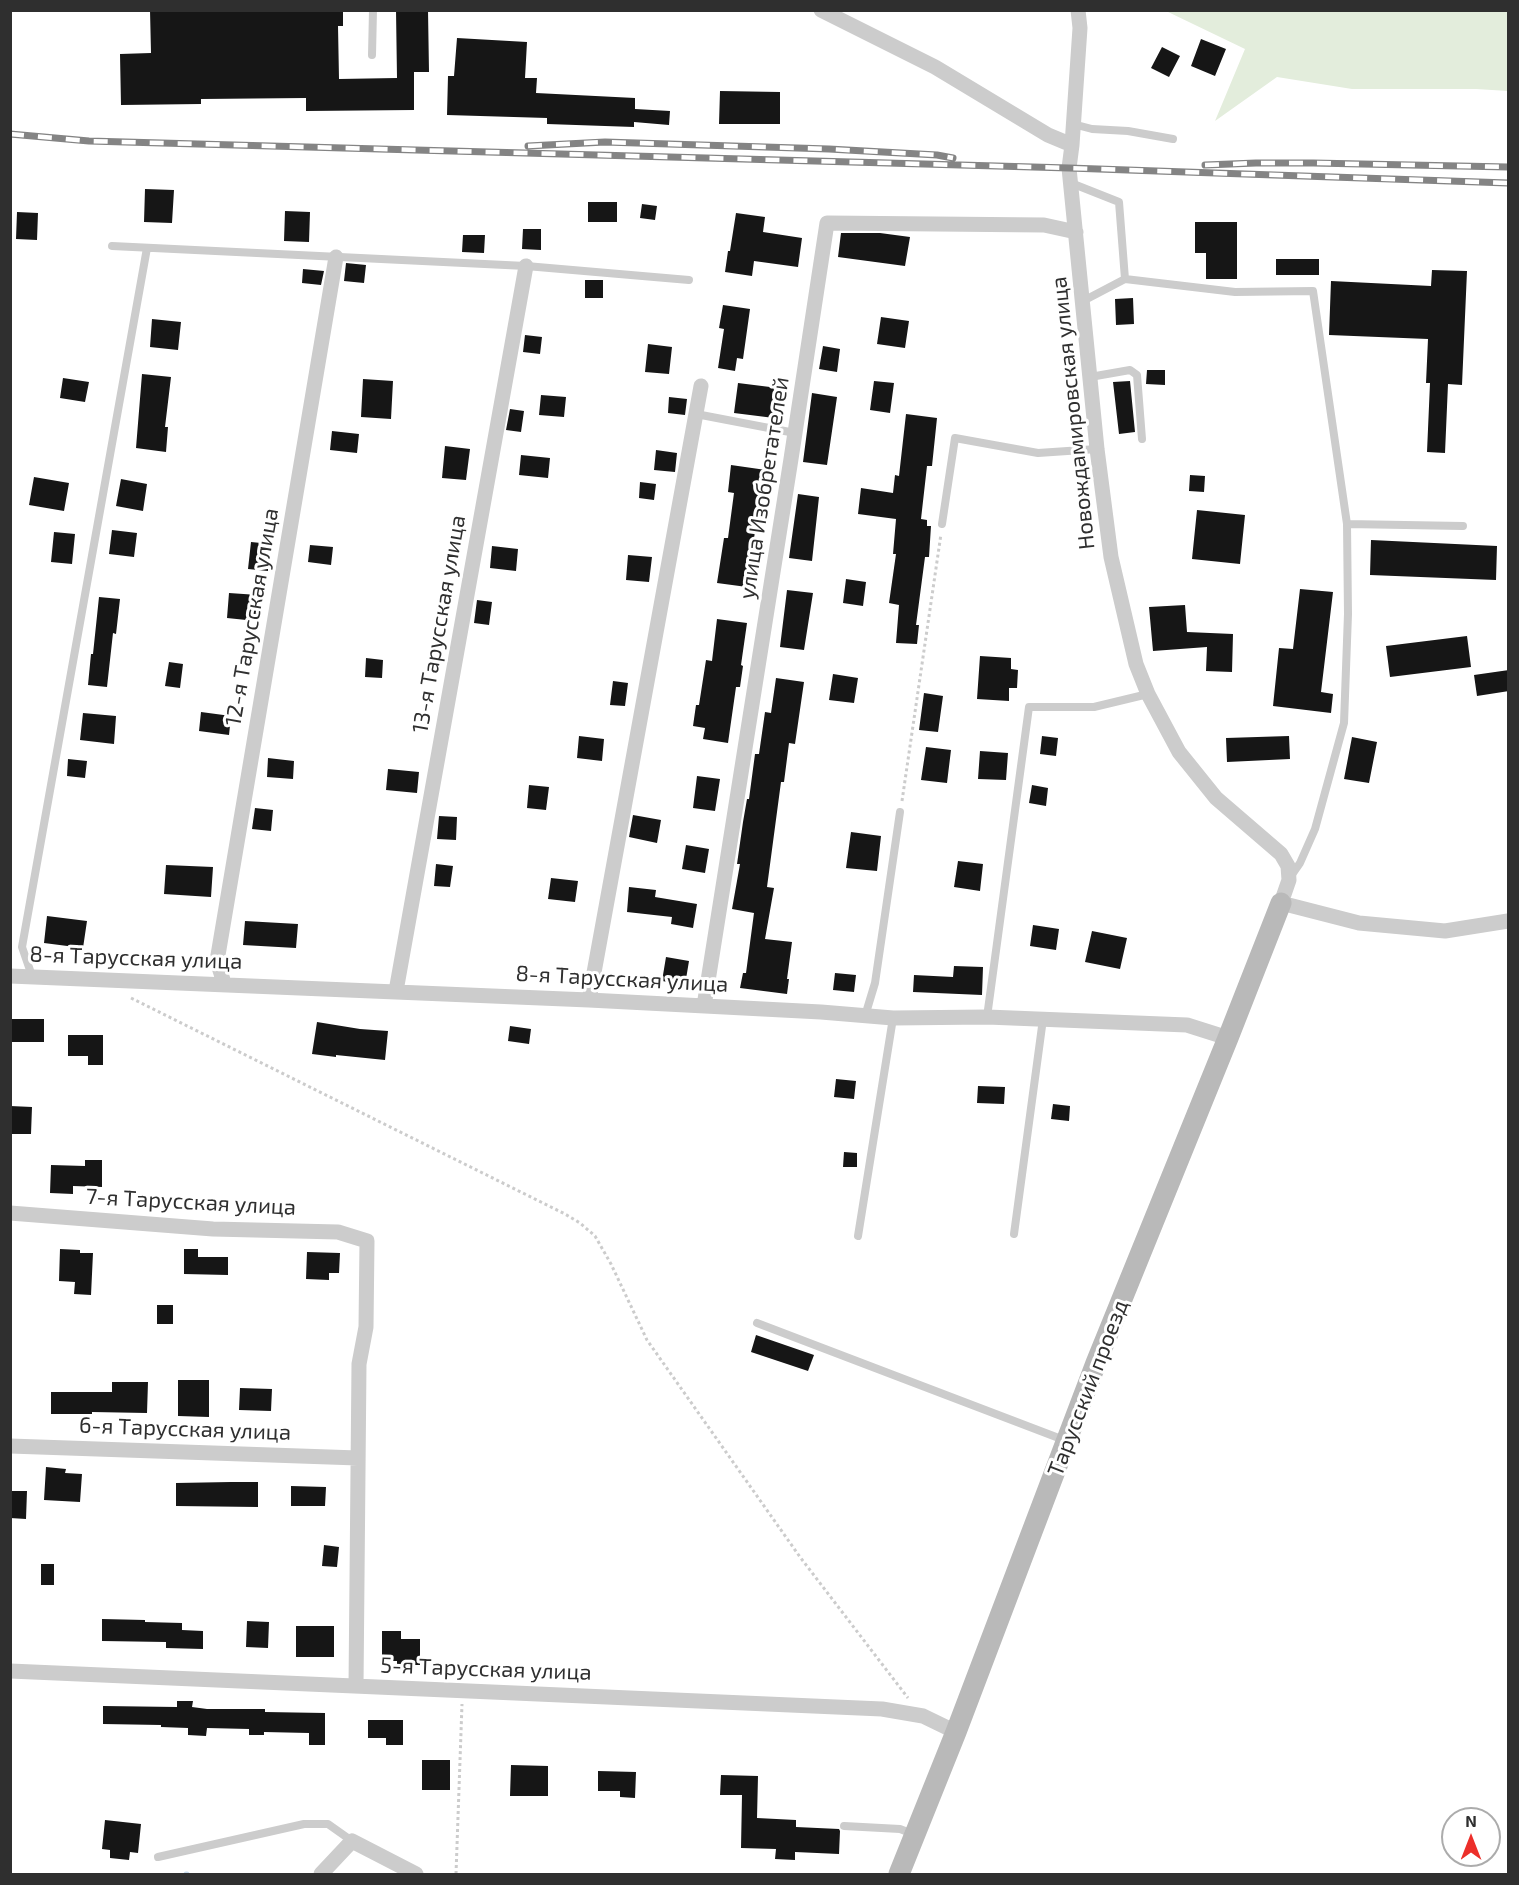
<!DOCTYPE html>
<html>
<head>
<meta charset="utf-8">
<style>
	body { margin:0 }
	#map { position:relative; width:1519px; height:1885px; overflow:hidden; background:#fff; font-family:"Exo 2",sans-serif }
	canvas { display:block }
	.frame { position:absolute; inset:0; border:12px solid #2f2f2f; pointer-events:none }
	.north { position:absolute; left:1441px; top:1807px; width:60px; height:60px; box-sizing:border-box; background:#fff; border:2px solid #acacac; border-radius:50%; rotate:0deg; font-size:16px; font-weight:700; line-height:24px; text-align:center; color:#2f2f2f }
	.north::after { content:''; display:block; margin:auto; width:21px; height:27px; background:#ec2f2a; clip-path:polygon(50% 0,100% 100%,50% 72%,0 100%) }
</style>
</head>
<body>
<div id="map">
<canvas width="1519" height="1885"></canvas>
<div class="frame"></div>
<div class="north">N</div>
</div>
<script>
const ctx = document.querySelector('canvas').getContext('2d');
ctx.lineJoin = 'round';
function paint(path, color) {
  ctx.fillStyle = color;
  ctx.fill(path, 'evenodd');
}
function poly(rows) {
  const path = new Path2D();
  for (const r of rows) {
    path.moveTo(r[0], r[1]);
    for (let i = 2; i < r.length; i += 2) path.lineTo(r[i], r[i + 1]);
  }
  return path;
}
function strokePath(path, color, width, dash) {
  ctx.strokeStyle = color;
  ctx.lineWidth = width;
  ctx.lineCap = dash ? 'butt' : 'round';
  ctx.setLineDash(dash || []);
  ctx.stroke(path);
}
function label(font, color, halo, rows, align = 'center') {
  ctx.font = font + ' "Exo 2",sans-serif';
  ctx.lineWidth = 6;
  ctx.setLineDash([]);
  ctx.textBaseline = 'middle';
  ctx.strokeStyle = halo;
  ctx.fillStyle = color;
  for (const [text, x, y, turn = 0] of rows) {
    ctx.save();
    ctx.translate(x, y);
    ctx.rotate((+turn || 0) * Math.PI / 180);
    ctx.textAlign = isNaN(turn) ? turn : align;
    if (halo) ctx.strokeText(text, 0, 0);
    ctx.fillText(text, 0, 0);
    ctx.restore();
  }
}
paint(poly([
	[1166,11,1508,11,1508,91,1476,89,1352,89,1277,77,1215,121,1245,49]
]), '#e3eddc');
strokePath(poly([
	[186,1874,187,1874]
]), '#c7dbed', 5);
paint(poly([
	[150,10,343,10,343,26,338,26,339,79,397,78,396,10,428,10,429,72,414,72,414,110,306,111,306,98,201,99,201,104,121,105,120,54,151,53],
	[457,38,527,42,525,78,537,78,536,93,635,98,635,109,670,111,669,125,634,122,634,127,547,124,547,118,447,115,448,76,454,76],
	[1201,39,1226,49,1215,76,1191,66],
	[1162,47,1180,56,1169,77,1151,68],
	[720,91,780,92,780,124,719,124],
	[145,189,174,190,172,223,144,222],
	[588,202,617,202,617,222,588,222],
	[642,204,657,206,655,220,640,218],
	[285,211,310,212,309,242,284,241],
	[17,212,38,213,37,240,16,239],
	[736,213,765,217,763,232,802,238,798,267,754,261,752,276,725,272,728,251,730,251],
	[1195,222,1237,222,1237,279,1206,279,1206,253,1195,253],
	[523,229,541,229,541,250,522,249],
	[841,233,880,233,910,237,905,266,838,257],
	[463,235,485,235,484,253,462,252],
	[1276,259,1319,259,1319,275,1276,275],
	[346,263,366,265,364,283,344,281],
	[303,269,324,271,321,285,302,283],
	[1432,270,1467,271,1462,385,1448,384,1445,453,1427,452,1430,383,1426,383,1428,339,1329,335,1331,281,1431,286],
	[585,280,603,280,603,298,585,298],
	[1133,298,1134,324,1116,325,1115,299],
	[723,305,750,309,743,359,737,358,735,371,718,368,724,329,719,328],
	[881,317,909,321,905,348,877,344],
	[152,319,181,322,178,350,150,347],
	[525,335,542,337,540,354,523,352],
	[648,344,672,347,669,374,645,372],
	[823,346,840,349,837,372,819,369],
	[1147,370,1165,370,1165,385,1146,384],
	[142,374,171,377,165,427,168,427,166,452,136,448],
	[63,378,89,382,85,402,60,398],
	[363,379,393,381,391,419,361,417],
	[874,381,894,383,890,413,870,410],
	[1130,381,1135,432,1119,434,1113,382],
	[738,383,778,388,774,418,734,413],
	[812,393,837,397,827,465,803,462],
	[541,395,566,397,564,417,539,415],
	[669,397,687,399,685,415,668,413],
	[510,409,524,411,521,432,506,430],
	[906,414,937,418,932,466,927,466,921,519,927,520,927,526,931,526,929,557,925,557,916,625,919,625,917,644,896,643,899,605,889,603,896,554,893,554,896,519,858,514,861,488,893,493,895,475,899,476],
	[332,431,359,434,357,453,330,450],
	[445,446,470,449,466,480,442,478],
	[656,450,677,453,675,472,654,470],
	[521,455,550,458,548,478,519,475],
	[731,465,766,470,762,497,760,497,747,587,717,583,724,538,728,538,734,493,728,492],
	[1190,475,1205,476,1204,492,1189,491],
	[34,477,69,483,64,511,29,505],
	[121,479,147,484,143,511,116,506],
	[640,482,656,484,654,500,639,498],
	[798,494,819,497,812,561,789,558],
	[1197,510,1245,515,1240,564,1192,559],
	[112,530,137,533,134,557,109,554],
	[54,532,75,534,72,564,51,562],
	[1371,540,1497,546,1496,580,1370,575],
	[251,542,271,544,268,571,248,569],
	[310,545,333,547,331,565,308,562],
	[492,546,518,549,516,571,490,568],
	[628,555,652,557,649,582,626,580],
	[846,579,866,582,863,606,843,603],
	[1300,589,1333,592,1321,692,1333,694,1331,713,1273,706,1279,648,1293,649],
	[787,590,813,593,804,650,780,647],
	[229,593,258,595,256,621,227,618],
	[99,597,120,599,116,634,113,633,107,687,88,685,91,654,93,654],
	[477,600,492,602,489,625,474,623],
	[1185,605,1187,632,1233,634,1232,672,1206,671,1207,647,1153,651,1149,607],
	[717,619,747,623,741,665,743,666,740,687,736,687,728,743,703,739,705,728,693,726,696,705,699,705,706,660,712,661],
	[1467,636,1471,667,1390,677,1386,646],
	[980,656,1011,658,1011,669,1018,670,1017,688,1009,688,1009,701,977,699],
	[366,658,383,660,382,678,365,677],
	[169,662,183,664,180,688,165,686],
	[1509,670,1509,691,1477,696,1474,675],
	[833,674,858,678,854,703,829,700],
	[776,678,804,682,795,744,789,743,784,782,781,782,767,887,774,888,765,939,792,942,787,979,789,979,787,994,740,988,743,973,746,973,754,913,732,909,740,864,737,864,743,822,747,799,749,799,755,754,759,754,765,712,771,713],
	[613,681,628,683,625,706,610,705],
	[924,693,943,696,938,732,919,730],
	[201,712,231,716,229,735,199,731],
	[83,713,116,716,114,744,80,740],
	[579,736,604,739,602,761,577,758],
	[1042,736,1058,738,1056,756,1040,754],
	[1289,736,1290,759,1227,762,1226,738],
	[1352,737,1377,742,1369,783,1344,779],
	[926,747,951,750,947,783,921,780],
	[980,751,1008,753,1006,780,978,779],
	[268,758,294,761,293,779,267,777],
	[68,759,87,761,85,778,67,776],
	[388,769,419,772,417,793,386,790],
	[697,776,720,779,715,811,693,808],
	[529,785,549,787,546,810,527,808],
	[1032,785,1048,788,1046,806,1029,803],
	[255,808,273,810,271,831,252,829],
	[633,815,661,820,657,843,629,837],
	[439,816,457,817,456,840,437,839],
	[851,832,881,836,877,871,846,868],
	[686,845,709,849,705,873,682,869],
	[958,861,983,864,980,891,954,887],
	[436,864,453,866,450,887,434,886],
	[166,865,213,867,211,897,164,894],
	[551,878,578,881,575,902,548,899],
	[629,887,656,890,655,897,697,904,693,928,671,924,672,917,627,912],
	[47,916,87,921,83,948,44,943],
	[245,921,298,924,296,948,243,945],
	[1033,925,1059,929,1056,950,1030,946],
	[1092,931,1127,938,1120,969,1085,962],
	[666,957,689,961,685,985,662,981],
	[954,966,983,967,982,995,913,992,914,975,953,977],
	[835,973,856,975,854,992,833,990],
	[11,1019,44,1019,44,1042,11,1042],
	[317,1022,360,1029,388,1031,385,1060,336,1055,336,1057,312,1054],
	[510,1026,531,1029,529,1044,508,1041],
	[68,1035,103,1035,103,1065,88,1065,88,1056,68,1056],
	[836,1079,856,1081,854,1099,834,1097],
	[978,1086,1005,1087,1004,1104,977,1103],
	[1053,1104,1070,1106,1069,1121,1051,1119],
	[10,1106,32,1107,31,1134,10,1134],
	[844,1152,857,1153,857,1167,843,1167],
	[85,1160,102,1160,102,1187,73,1186,73,1194,50,1193,51,1165,85,1166],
	[60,1249,80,1250,80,1253,93,1253,91,1295,74,1294,75,1282,59,1281],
	[184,1249,198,1249,198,1257,228,1257,228,1275,184,1274],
	[307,1252,340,1253,339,1273,329,1273,329,1280,306,1279],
	[157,1305,173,1305,173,1324,157,1324],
	[756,1335,814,1355,808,1371,751,1352],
	[178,1380,209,1380,209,1417,178,1416],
	[112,1382,148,1382,147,1413,92,1412,92,1414,51,1414,51,1392,112,1392],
	[240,1388,272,1389,271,1411,239,1410],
	[46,1467,66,1469,65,1473,82,1474,80,1502,44,1500],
	[231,1482,258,1482,258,1507,176,1506,176,1483],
	[291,1486,326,1487,325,1506,291,1506],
	[10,1491,27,1491,26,1519,10,1518],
	[324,1545,339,1547,337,1567,322,1566],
	[41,1564,54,1564,54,1585,41,1585],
	[102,1619,145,1620,145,1622,182,1623,182,1630,203,1631,203,1649,166,1648,166,1642,102,1641],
	[247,1621,269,1622,268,1648,246,1647],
	[296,1626,334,1626,334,1657,296,1657],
	[382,1631,401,1631,401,1639,420,1639,420,1665,397,1665,397,1661,382,1661],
	[177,1701,193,1701,192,1707,207,1709,265,1709,265,1712,325,1713,325,1745,309,1745,309,1733,264,1732,264,1735,249,1735,249,1729,207,1728,206,1736,188,1735,188,1728,161,1727,161,1725,103,1724,103,1706,177,1707],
	[368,1720,403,1720,403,1745,386,1745,386,1738,368,1738],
	[422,1760,450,1760,450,1790,422,1790],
	[511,1765,548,1766,548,1796,510,1796],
	[598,1771,636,1772,635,1798,620,1797,620,1791,598,1791],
	[721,1775,758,1776,757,1818,796,1820,796,1827,839,1829,840,1831,839,1854,795,1852,795,1860,775,1859,776,1849,741,1848,742,1795,720,1795],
	[105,1820,141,1824,138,1853,130,1852,129,1860,110,1858,110,1850,102,1849]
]), '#161616');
strokePath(poly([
	[902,801,941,534],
	[131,998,565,1214,580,1223,595,1236,611,1264,647,1340,800,1557,908,1698],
	[456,1874,462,1704]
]), '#ccc', 3, [3, 3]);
strokePath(poly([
	[372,55,373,10],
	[1073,124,1092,129,1128,131,1173,139],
	[1071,183,1119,202,1125,279],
	[112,246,526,266,689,280],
	[1083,301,1125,279,1235,292,1313,291,1347,524,1463,526],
	[1090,377,1130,370,1137,375,1142,439],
	[696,414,795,433],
	[942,524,955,438,1038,453,1097,449],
	[1291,876,1300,863,1315,829,1344,723,1348,614,1347,524],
	[32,976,22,947,147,248],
	[865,1016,875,983,900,812],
	[987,1017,1029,707,1094,707,1148,694],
	[1014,1234,1043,1019],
	[858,1236,893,1018],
	[757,1323,1064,1440],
	[844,1826,900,1829,913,1834],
	[158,1857,304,1824,328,1824,352,1841]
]), '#ccc', 8);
strokePath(poly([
	[821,10,935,67,1048,135,1072,145,1069,168,1097,449,1111,557,1136,664,1148,694,1179,752,1216,798,1281,854,1288,866,1289,880,1281,903,1359,923,1445,931,1508,921],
	[1072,145,1080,28,1078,10],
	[10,976,589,1000,821,1012,893,1018,987,1017,1187,1025,1228,1038],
	[224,983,217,961,336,257],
	[396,991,526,266],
	[589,1000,701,386],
	[704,1006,791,459,827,223,1044,225,1076,232],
	[10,1213,213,1229,338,1232,367,1241,366,1327,359,1364,356,1686],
	[10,1446,358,1458],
	[10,1671,882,1709,923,1716,956,1732],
	[321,1874,352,1841,416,1874]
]), '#ccc', 15);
strokePath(poly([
	[899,1874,956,1732,1096,1363,1228,1038,1281,903]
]), '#b9b9b9', 21);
const rail = poly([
	[10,134,89,141,1069,168,1508,183],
	[528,146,605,142,829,149,937,155,953,158],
	[1205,165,1256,163,1313,163,1508,167]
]);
strokePath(rail, '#848484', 7);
strokePath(rail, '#fff', 4.5, [14]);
label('22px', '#2f2f2f', '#fff', [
	["Новождамировская улица",1073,413,-96],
	["улица Изобретателей",764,488,-81],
	["12-я Тарусская улица",252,617,-80],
	["13-я Тарусская улица",439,624,-80],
	["8-я Тарусская улица",136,958,2],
	["8-я Тарусская улица",622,979,3],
	["7-я Тарусская улица",191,1202,3],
	["Тарусский проезд",1088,1388,-69],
	["6-я Тарусская улица",185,1429,2],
	["5-я Тарусская улица",486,1669,2]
]);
</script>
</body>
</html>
